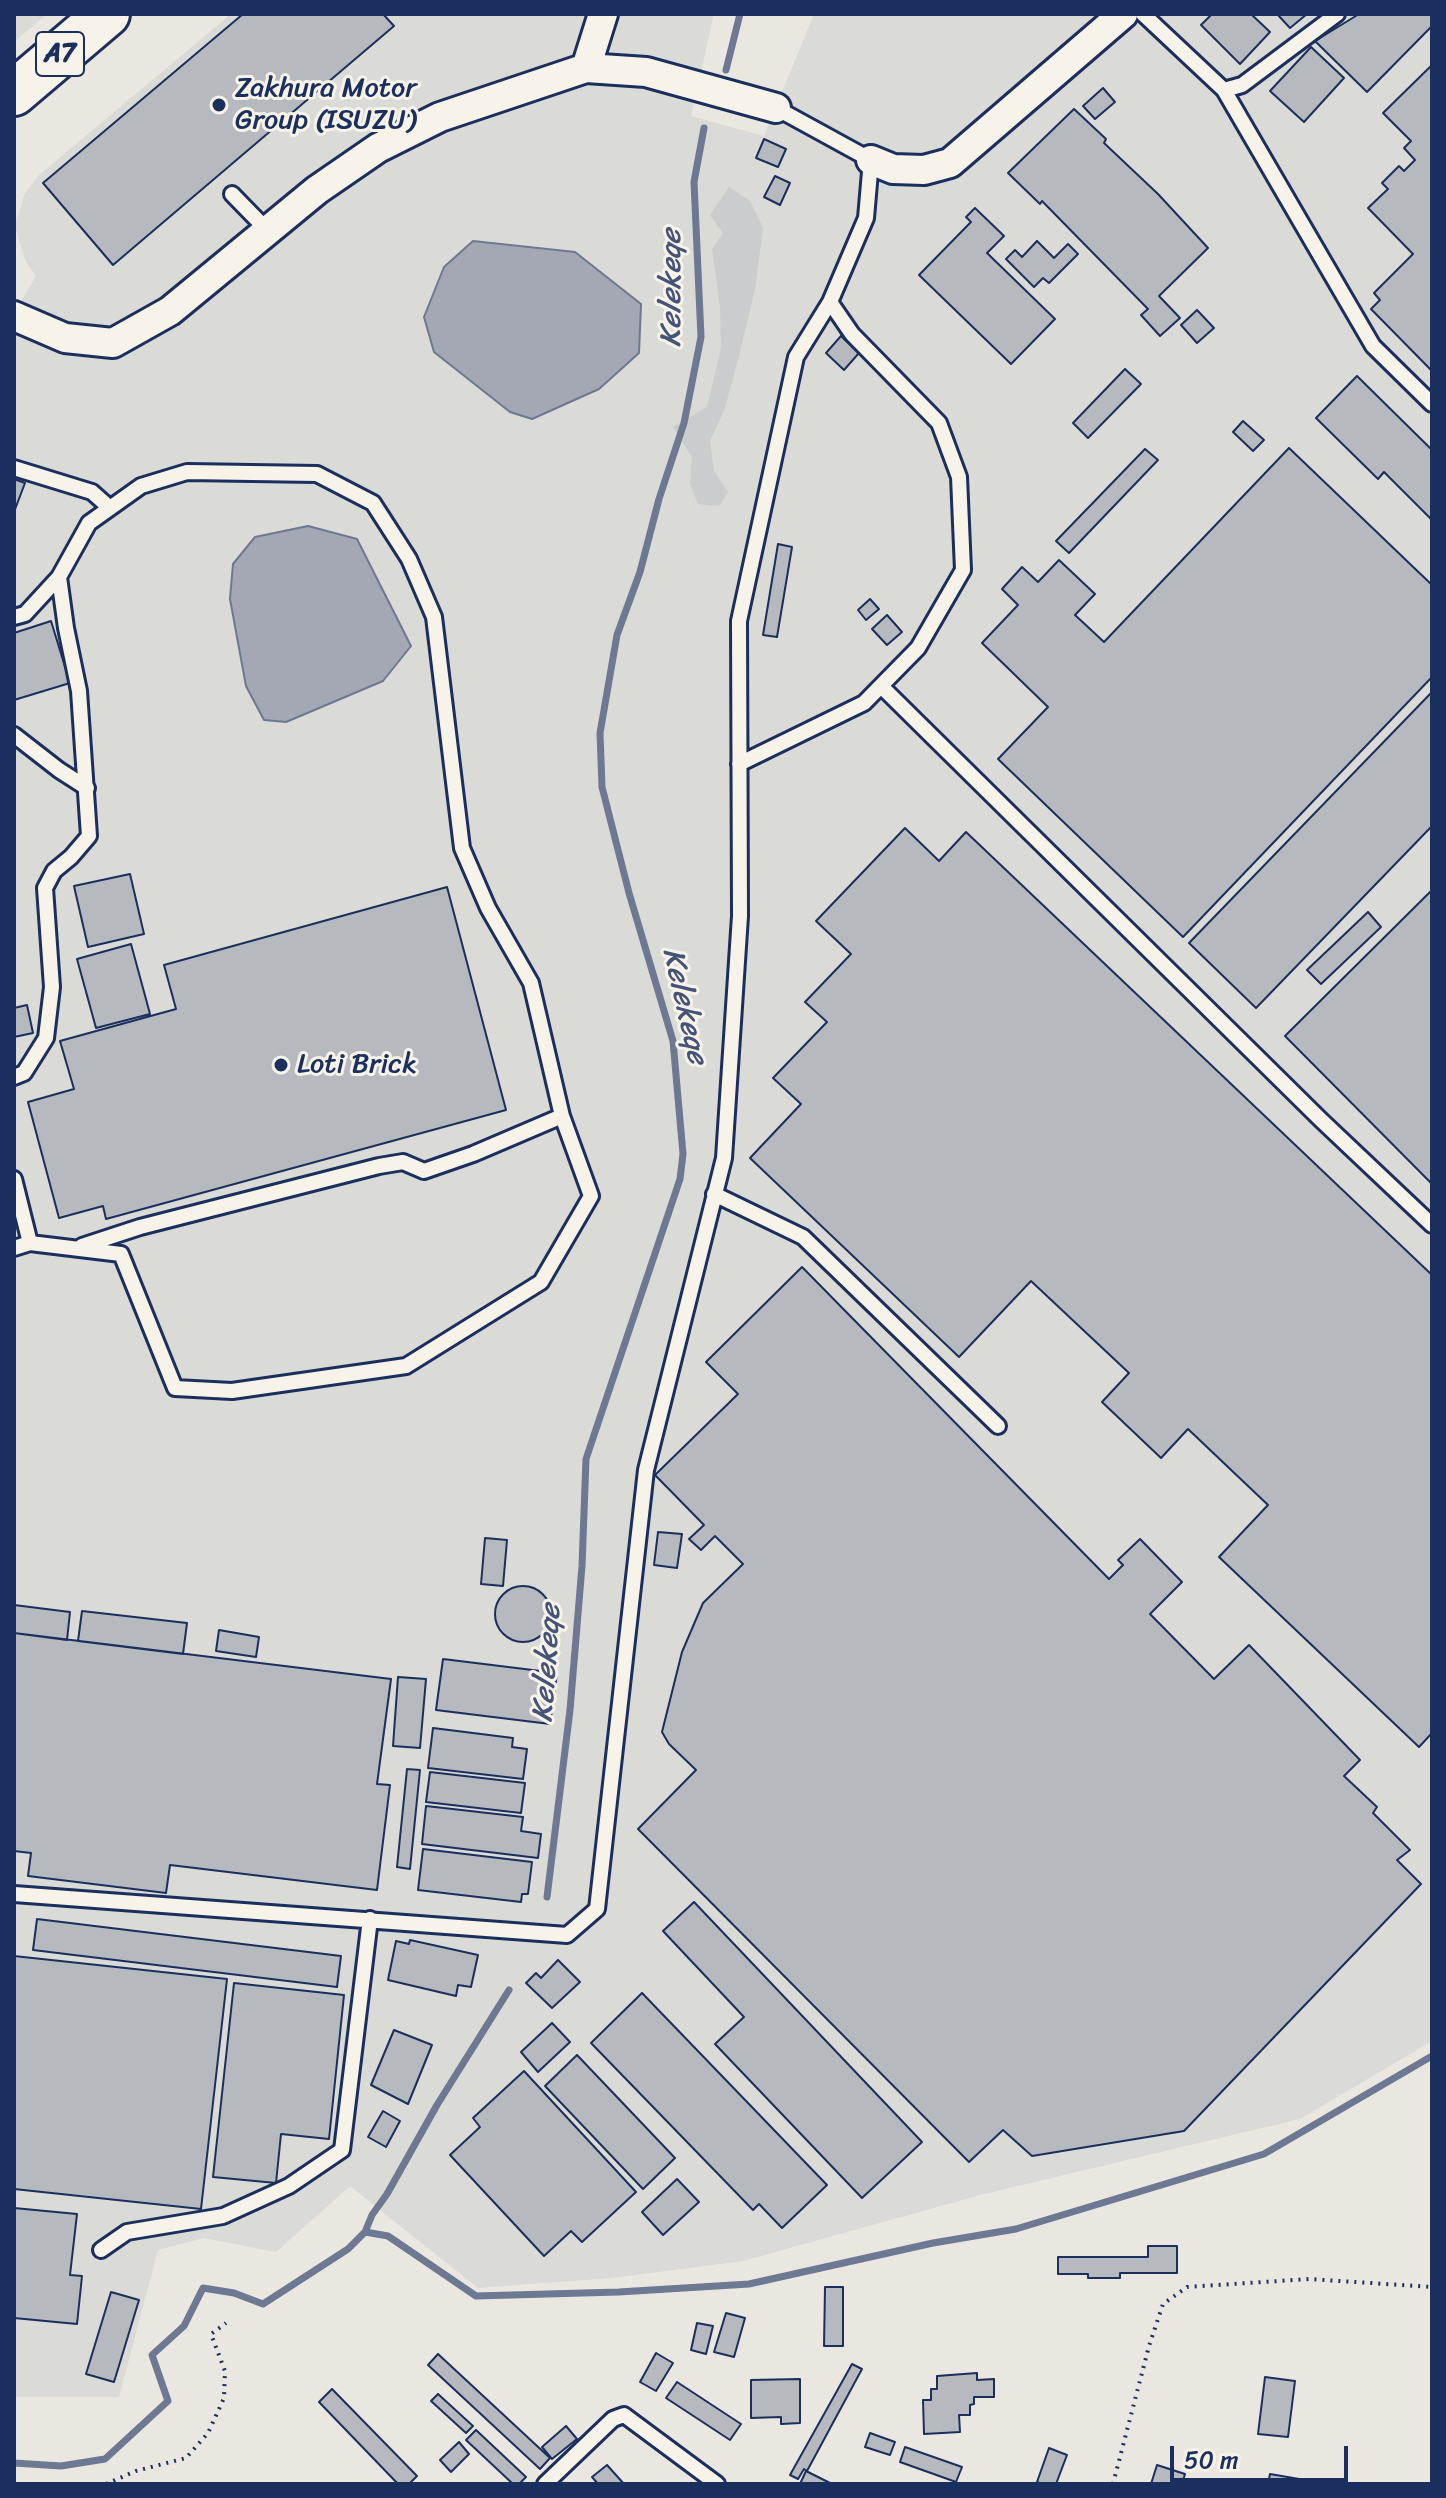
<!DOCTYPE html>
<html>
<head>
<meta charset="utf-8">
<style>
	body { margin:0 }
	#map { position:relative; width:1446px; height:2498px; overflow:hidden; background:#eae7e0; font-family:Sriracha,sans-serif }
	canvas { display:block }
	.frame { position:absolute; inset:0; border:16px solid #1b2f5e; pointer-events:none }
	.scale { position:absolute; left:1170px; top:2446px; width:178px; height:36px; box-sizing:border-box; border:4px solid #1b2f5e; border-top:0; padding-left:10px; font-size:24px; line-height:28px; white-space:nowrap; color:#1b2f5e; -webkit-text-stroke:6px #f7f3e8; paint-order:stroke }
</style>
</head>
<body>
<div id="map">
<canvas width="1446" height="2498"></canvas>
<div class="frame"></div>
<div class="scale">50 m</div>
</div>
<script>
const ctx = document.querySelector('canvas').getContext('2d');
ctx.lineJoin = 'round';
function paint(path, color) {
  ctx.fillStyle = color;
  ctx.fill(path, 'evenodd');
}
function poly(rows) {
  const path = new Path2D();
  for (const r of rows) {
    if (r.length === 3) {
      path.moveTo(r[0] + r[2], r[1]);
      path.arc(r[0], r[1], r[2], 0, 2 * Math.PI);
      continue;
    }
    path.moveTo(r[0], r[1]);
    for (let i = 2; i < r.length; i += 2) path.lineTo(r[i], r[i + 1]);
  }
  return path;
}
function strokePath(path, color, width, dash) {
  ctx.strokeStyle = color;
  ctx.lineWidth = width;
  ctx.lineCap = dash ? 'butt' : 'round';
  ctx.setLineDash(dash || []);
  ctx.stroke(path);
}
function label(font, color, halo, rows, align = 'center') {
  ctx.font = font + ' Sriracha,sans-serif';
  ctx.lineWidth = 6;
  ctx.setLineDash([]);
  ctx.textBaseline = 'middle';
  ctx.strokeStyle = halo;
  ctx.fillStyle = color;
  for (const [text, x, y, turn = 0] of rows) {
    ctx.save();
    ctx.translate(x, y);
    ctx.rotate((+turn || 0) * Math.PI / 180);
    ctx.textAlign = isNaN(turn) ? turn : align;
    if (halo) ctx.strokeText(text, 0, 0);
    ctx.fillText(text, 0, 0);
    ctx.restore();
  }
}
paint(poly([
	[14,14,47,14,14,42],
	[231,14,714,14,691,116,764,136,814,14,1432,14,1432,2041,1300,2119,984,2194,743,2261,612,2278,478,2288,350,2186,276,2252,204,2238,158,2250,119,2397,14,2397,14,313,36,276,25,260,15,226,25,193,39,175]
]), '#dadad6');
paint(poly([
	[729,187,750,201,763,228,755,289,740,352,725,408,710,441,714,471,728,492,719,506,698,504,690,484,692,457,673,427,707,407,721,348,720,307,712,249,723,233,710,215]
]), '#cbcccd');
const water = poly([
	[473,241,575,252,641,304,639,353,599,389,532,419,510,412,434,352,424,317,444,267,473,241],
	[308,526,357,539,411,646,383,681,286,722,264,720,246,686,230,599,233,564,255,537,308,526]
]);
paint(water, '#a3a8b4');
strokePath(water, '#6d7892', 2);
strokePath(poly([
	[726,70,740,14],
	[547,1897,570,1710,582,1566,586,1459,680,1179,683,1154,673,1041,629,893,602,787,600,733,617,635,640,572,659,499,684,423,701,337,694,182,704,128],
	[365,2232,388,2236,476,2296,619,2292,749,2284,933,2243,1016,2229,1264,2154,1432,2056],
	[14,2463,61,2466,105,2459,168,2401,152,2355,184,2326,203,2288,234,2293,263,2304,348,2249,365,2232,372,2215,387,2194,437,2105,509,1990]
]), '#6d7892', 7);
const building = poly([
	[243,14,383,14,394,26,113,265,43,183,243,14],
	[1212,14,1251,14,1270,32,1240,64,1201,25,1212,14],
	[1277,14,1307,14,1290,28,1277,14],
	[1359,14,1432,14,1432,26,1367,92,1315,41,1359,14],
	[1311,47,1344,78,1304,122,1270,91,1311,47],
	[1432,65,1432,371,1371,309,1380,300,1374,293,1413,254,1368,208,1388,189,1382,183,1399,166,1404,171,1415,160,1404,148,1411,141,1383,113,1432,65],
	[1103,88,1115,102,1095,119,1083,106,1103,88],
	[1074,109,1106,139,1104,143,1158,194,1208,248,1159,296,1180,318,1160,336,1141,315,1148,309,1042,201,1040,204,1008,173,1074,109],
	[764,139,786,149,778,167,756,158,764,139],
	[775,176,790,183,780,205,764,197,775,176],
	[975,208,1004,236,987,253,1055,319,1011,364,919,275,971,222,966,217,975,208],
	[1037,241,1054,258,1068,244,1078,254,1049,283,1043,278,1034,287,1006,259,1015,250,1022,257,1037,241],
	[1197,310,1214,328,1197,343,1181,325,1197,310],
	[841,336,859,353,844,370,826,353,841,336],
	[1125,369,1141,384,1088,438,1073,423,1125,369],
	[1357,376,1430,448,1432,446,1432,520,1384,472,1378,479,1316,418,1357,376],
	[1243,421,1264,440,1253,451,1233,432,1243,421],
	[1289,448,1432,585,1432,677,1183,937,998,759,1048,707,982,643,1018,605,1002,589,1022,567,1038,582,1059,560,1095,594,1075,615,1104,642,1289,448],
	[1145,449,1158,460,1069,553,1056,541,1145,449],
	[14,479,25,483,14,512,14,479],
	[778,544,792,547,777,637,763,635,778,544],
	[870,599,879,609,866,620,858,610,870,599],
	[887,615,902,632,887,645,872,629,887,615],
	[51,621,70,683,14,700,14,633,51,621],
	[1432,692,1432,826,1256,1008,1189,943,1432,692],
	[905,828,939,861,966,832,1432,1275,1432,1733,1419,1747,1219,1557,1268,1505,1188,1429,1161,1458,1102,1402,1129,1373,1031,1281,959,1357,750,1158,801,1104,773,1078,827,1022,805,1002,851,954,816,921,905,828],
	[130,874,144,934,88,947,74,886,130,874],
	[447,887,506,1110,106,1219,103,1206,59,1218,28,1102,74,1089,60,1041,176,1009,164,965,447,887],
	[1432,890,1432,1184,1285,1036,1432,890],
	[1368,912,1381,927,1321,984,1307,970,1368,912],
	[131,944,150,1014,96,1028,77,959,131,944],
	[27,1005,33,1033,14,1037,14,1008,27,1005],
	[802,1267,1109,1579,1123,1565,1118,1560,1140,1539,1182,1582,1150,1614,1214,1679,1249,1645,1360,1760,1344,1776,1377,1807,1373,1813,1410,1850,1397,1860,1421,1884,1184,2131,1032,2156,1003,2130,969,2162,638,1829,696,1770,669,1744,662,1732,682,1652,703,1603,743,1564,715,1536,701,1550,689,1539,704,1525,655,1475,738,1394,706,1362,802,1267],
	[658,1532,682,1534,677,1568,654,1565,658,1532],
	[485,1538,507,1540,503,1586,481,1584,485,1538],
	[523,1614,28],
	[14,1605,70,1612,67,1640,14,1633,14,1605],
	[82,1611,187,1623,183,1654,78,1641,82,1611],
	[219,1630,259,1637,256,1657,216,1651,219,1630],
	[14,1633,391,1679,377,1784,390,1785,377,1890,170,1865,166,1893,28,1876,31,1853,14,1851,14,1633],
	[443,1659,557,1673,550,1724,436,1710,443,1659],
	[398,1677,426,1679,420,1748,393,1746,398,1677],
	[433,1728,513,1738,512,1747,527,1749,523,1779,428,1768,433,1728],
	[407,1769,420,1770,410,1869,397,1867,407,1769],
	[430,1772,525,1783,521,1813,426,1802,430,1772],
	[426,1806,523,1817,521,1831,541,1834,538,1858,422,1844,426,1806],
	[423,1849,532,1862,528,1894,522,1894,521,1902,418,1890,423,1849],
	[694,1902,922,2142,862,2198,715,2044,744,2017,663,1931,694,1902],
	[37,1919,341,1956,337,1987,33,1950,37,1919],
	[410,1940,478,1955,471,1987,458,1985,456,1996,388,1980,396,1941,409,1944,410,1940],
	[14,1956,227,1979,201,2209,14,2189,14,1956],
	[558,1960,580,1982,552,2008,526,1983,536,1973,541,1978,558,1960],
	[234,1983,344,1995,329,2139,281,2134,276,2183,213,2177,234,1983],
	[642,1993,827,2185,782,2228,759,2204,753,2210,591,2043,642,1993],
	[552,2023,570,2042,538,2072,521,2052,552,2023],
	[394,2030,432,2045,408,2104,371,2085,394,2030],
	[577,2055,675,2158,643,2189,545,2086,577,2055],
	[524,2071,636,2192,582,2242,571,2231,544,2256,450,2155,480,2127,473,2118,524,2071],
	[383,2111,400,2121,386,2147,368,2137,383,2111],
	[677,2179,699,2202,663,2235,642,2212,677,2179],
	[14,2208,77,2214,70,2275,82,2276,77,2324,14,2318,14,2208],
	[1148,2246,1177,2246,1177,2273,1120,2273,1120,2278,1088,2278,1088,2274,1058,2274,1058,2257,1148,2257,1148,2246],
	[825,2287,843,2287,843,2346,824,2346,825,2287],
	[111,2292,139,2300,114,2382,86,2374,111,2292],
	[726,2313,745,2318,734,2357,714,2352,726,2313],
	[697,2323,713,2326,706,2354,691,2350,697,2323],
	[656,2353,673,2363,656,2391,640,2382,656,2353],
	[438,2354,550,2458,540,2469,428,2365,438,2354],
	[852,2364,862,2369,807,2471,804,2469,798,2479,790,2475,852,2364],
	[977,2373,977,2380,994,2379,994,2397,974,2397,974,2404,970,2405,970,2415,959,2415,960,2432,924,2434,923,2400,931,2400,931,2389,937,2389,937,2376,977,2373],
	[1265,2377,1295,2381,1288,2437,1258,2434,1265,2377],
	[800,2379,800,2423,781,2424,781,2417,751,2418,751,2380,800,2379],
	[677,2382,741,2424,730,2440,666,2398,677,2382],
	[332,2389,417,2476,409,2484,398,2484,319,2402,332,2389],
	[438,2394,473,2426,466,2433,431,2401,438,2394],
	[566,2426,577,2439,552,2459,542,2447,566,2426],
	[476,2430,526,2477,519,2484,513,2484,466,2440,476,2430],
	[870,2433,895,2442,890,2455,865,2447,870,2433],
	[459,2442,469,2454,451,2472,440,2460,459,2442],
	[905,2447,962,2467,956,2482,900,2462,905,2447],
	[1049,2448,1067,2455,1056,2484,1042,2484,1037,2482,1049,2448],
	[607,2465,624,2484,598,2484,592,2477,607,2465],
	[1157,2465,1185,2474,1182,2484,1151,2484,1157,2465],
	[806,2471,832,2484,800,2484,806,2471],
	[1270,2474,1305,2480,1305,2484,1268,2484,1270,2474]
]);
paint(building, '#b6babf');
strokePath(building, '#1b2f5e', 2);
const lane = poly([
	[1143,14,1224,90,1373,346,1432,404],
	[1224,90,1242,85,1337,14],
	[232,194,267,230],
	[14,468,92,492,110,508],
	[14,617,25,614,59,577],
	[881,686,1321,1120,1432,1225],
	[14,735,59,770,87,788],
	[739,764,864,703,918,648,963,570,959,477,939,423,852,334,830,302],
	[14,1077,24,1073,46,1038,52,987,45,888,54,871,71,857,89,836,79,691,66,628,59,577,89,523,141,486,187,472,317,474,373,503,409,559,434,617,462,848,488,908,531,983,562,1116,591,1196,541,1282,406,1366,232,1391,175,1388,121,1254,30,1243,14,1248],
	[14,1179,30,1243],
	[714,1194,803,1237,998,1426],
	[82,1246,140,1227,379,1166,403,1162,424,1171,473,1154,562,1116],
	[14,1894,567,1935,597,1909,646,1470,724,1158,740,916,739,621,796,357,830,302,866,218,871,160,776,108],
	[101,2250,127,2232,223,2216,289,2186,342,2150,370,1919],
	[545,2484,613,2419,624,2415,717,2484]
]);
const street = poly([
	[586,68,603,14],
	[871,160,893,169,924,170,950,163,1123,14],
	[14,316,65,338,113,343,170,311,317,190,378,148,440,117,586,68,646,72,776,108]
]);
const primary = poly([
	[14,93,107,14]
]);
strokePath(lane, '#1b2f5e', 20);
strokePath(street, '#1b2f5e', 34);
strokePath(primary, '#1b2f5e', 50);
strokePath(poly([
	[106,2484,136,2471,186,2458,208,2433,224,2398,225,2371,211,2334,226,2323],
	[1113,2484,1149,2346,1163,2304,1187,2287,1309,2279,1432,2287]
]), '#1b2f5e', 4, [2, 6]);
strokePath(lane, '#f7f3e8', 14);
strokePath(street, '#f7f3e8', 28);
strokePath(primary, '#f7f3e8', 44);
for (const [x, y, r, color] of [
	[219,105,8,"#1b2f5e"],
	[281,1065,8,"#1b2f5e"]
]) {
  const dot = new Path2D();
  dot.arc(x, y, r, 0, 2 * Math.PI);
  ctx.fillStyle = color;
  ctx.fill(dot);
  strokePath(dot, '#f7f3e8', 3);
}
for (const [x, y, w] of [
	[60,54,48]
]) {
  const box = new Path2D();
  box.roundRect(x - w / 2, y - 22, w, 44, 6);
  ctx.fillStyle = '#f7f3e8';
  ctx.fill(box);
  strokePath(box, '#1b2f5e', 2);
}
label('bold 26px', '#1b2f5e', null, [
	["A7",60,54]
]);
label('28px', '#1b2f5e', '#f7f3e8', [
	["Zakhura Motor",235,89],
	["Group (ISUZU)",235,121],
	["Loti Brick",297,1065]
], 'left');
label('italic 30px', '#445378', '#f7f3e8', [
	["Kelekeqe",672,288,-90],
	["Kelekeqe",684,1006,77],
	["Kelekeqe",548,1663,-86]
]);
</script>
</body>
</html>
